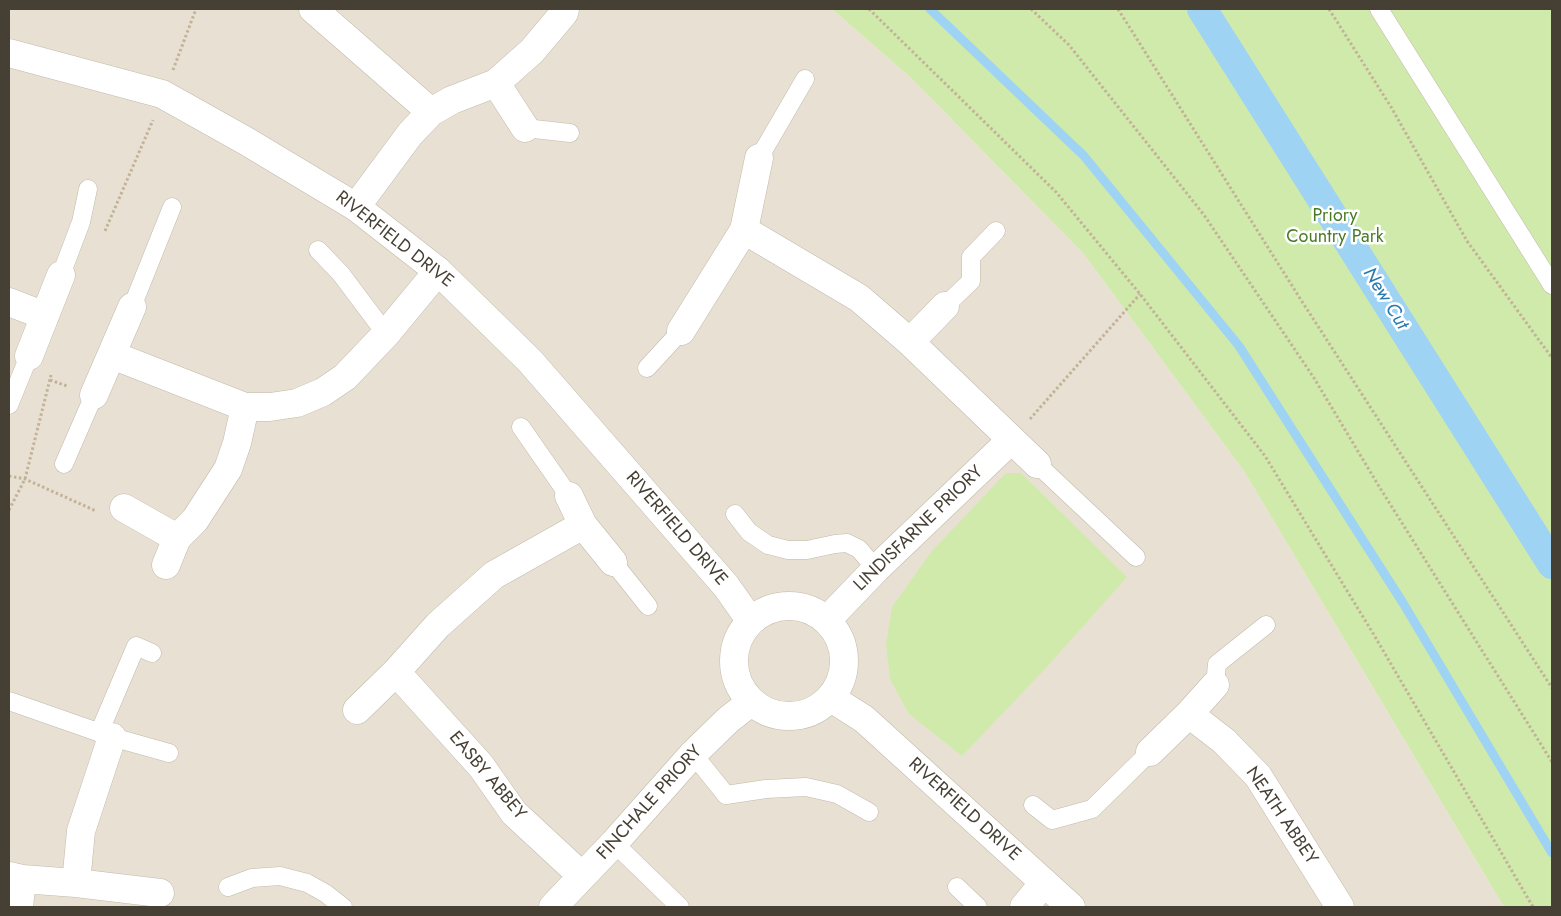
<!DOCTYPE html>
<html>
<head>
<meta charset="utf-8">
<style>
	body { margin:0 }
	#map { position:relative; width:1561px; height:916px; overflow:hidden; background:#f4efe5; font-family:Jost,sans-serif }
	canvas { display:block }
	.frame { position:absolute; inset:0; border:10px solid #463f34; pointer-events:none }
</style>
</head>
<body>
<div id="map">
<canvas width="1561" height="916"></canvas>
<div class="frame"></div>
</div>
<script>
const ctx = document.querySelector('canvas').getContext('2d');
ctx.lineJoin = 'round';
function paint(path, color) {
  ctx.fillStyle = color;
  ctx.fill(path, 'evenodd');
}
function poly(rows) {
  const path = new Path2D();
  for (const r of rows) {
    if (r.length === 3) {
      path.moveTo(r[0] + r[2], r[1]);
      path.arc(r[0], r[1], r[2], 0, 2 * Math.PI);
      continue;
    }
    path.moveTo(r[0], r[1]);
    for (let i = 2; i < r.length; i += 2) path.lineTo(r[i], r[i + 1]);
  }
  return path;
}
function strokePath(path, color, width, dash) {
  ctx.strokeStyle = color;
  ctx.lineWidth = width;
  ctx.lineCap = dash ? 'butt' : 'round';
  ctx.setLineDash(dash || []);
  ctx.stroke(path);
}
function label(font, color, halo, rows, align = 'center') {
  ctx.font = font + ' Jost,sans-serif';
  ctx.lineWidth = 5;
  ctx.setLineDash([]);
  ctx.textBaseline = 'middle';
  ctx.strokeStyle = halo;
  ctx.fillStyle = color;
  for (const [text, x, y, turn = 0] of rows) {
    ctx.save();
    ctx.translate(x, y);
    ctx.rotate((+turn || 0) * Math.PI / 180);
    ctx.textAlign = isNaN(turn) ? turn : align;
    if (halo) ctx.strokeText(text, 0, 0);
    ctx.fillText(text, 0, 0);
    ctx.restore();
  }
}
paint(poly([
	[9,9,832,9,910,77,1083,253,1244,471,1504,907,9,907]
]), '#e8e1d3');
paint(poly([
	[832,9,1552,9,1552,907,1504,907,1244,471,1083,253,910,77],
	[1006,473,1021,473,1127,577,1044,670,962,756,909,714,890,679,886,645,892,607,931,552]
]), '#d0eaac');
strokePath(poly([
	[930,9,1084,156,1239,346,1403,603,1552,853]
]), '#9ed3f4', 9);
strokePath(poly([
	[1202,9,1552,564]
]), '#9ed3f4', 30);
const service = poly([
	[1379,9,1552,285],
	[525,128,570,133],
	[759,158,805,79],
	[318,250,341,274,386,334],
	[61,275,81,222,88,189],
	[945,306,971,281,971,257,996,231],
	[132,307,172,207],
	[647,368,681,331],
	[9,405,29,356],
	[521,427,569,496],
	[64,464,94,395],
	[1037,464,1136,557],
	[735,514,749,532,768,545,788,550,807,550,835,544,847,543,859,549,876,569],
	[613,562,648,606],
	[1215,685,1217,664,1266,625],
	[9,701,112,737,169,753],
	[99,733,136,646,152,653],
	[693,754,726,795,766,789,806,787,837,794,869,812],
	[1033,805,1052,820,1092,809,1150,752],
	[614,843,680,907],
	[228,887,252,878,280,876,307,883,325,893,343,907],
	[957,887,978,907]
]);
const minor = poly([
	[313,9,431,112],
	[496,83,525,128],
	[356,207,410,134,431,112,452,100,496,83,532,51,564,13,565,9],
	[744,230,859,298,910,342,1037,464],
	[9,302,45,316],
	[681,331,744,230,759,158],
	[910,342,945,306],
	[112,355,245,407,270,407,297,403,323,392,345,377,386,334,438,271],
	[29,356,61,275],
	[94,395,132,307],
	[569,496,583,525,613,562],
	[124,508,177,538],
	[166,565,177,538,195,520,228,469,237,443,245,407],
	[827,620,876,569,1011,440],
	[396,672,481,766,514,813,582,876],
	[357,710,396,672,438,625,494,575,583,525],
	[1189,714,1224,741,1258,776,1340,907],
	[1150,752,1189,714,1215,685],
	[9,876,22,879,76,883,160,893],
	[76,883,81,831,112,737],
	[19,907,22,879],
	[553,907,614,843,693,754,728,720,751,702],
	[1024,907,1044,883]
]);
const tertiary = poly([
	[9,53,162,94,246,141,356,207,438,271,530,361,726,586,750,620],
	[789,661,55],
	[831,698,864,719,1071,907]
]);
strokePath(service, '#c2b9aa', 19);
strokePath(minor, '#c2b9aa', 29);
strokePath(tertiary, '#c2b9aa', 29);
strokePath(poly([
	[869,9,1056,192,1140,294,1265,456,1374,635,1533,907],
	[1031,9,1069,45,1204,215,1314,378,1380,488,1552,762],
	[1118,9,1301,300,1552,688],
	[1329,9,1391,107,1467,241,1552,358],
	[173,70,196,9],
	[105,231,153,120],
	[50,380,67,386],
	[1030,419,1140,294],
	[9,476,25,479,96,511],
	[9,510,25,479,51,375]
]), '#c2b298', 3, [2.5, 2.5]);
strokePath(service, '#fff', 18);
strokePath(minor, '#fff', 28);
strokePath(tertiary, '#fff', 28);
label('18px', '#487b25', '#fff', [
	["Priory",1335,217],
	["Country Park",1335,238]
]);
label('18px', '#463f34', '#fff', [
	["RIVERFIELD DRIVE",394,240,38],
	["RIVERFIELD DRIVE",676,529,49],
	["LINDISFARNE PRIORY",919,529,-44],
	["EASBY ABBEY",487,776,50],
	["FINCHALE PRIORY",650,803,-48],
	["RIVERFIELD DRIVE",964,810,42],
	["NEATH ABBEY",1281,816,56]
]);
label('italic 19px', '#277ab0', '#fff', [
	["New Cut",1385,299,58]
]);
</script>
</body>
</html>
